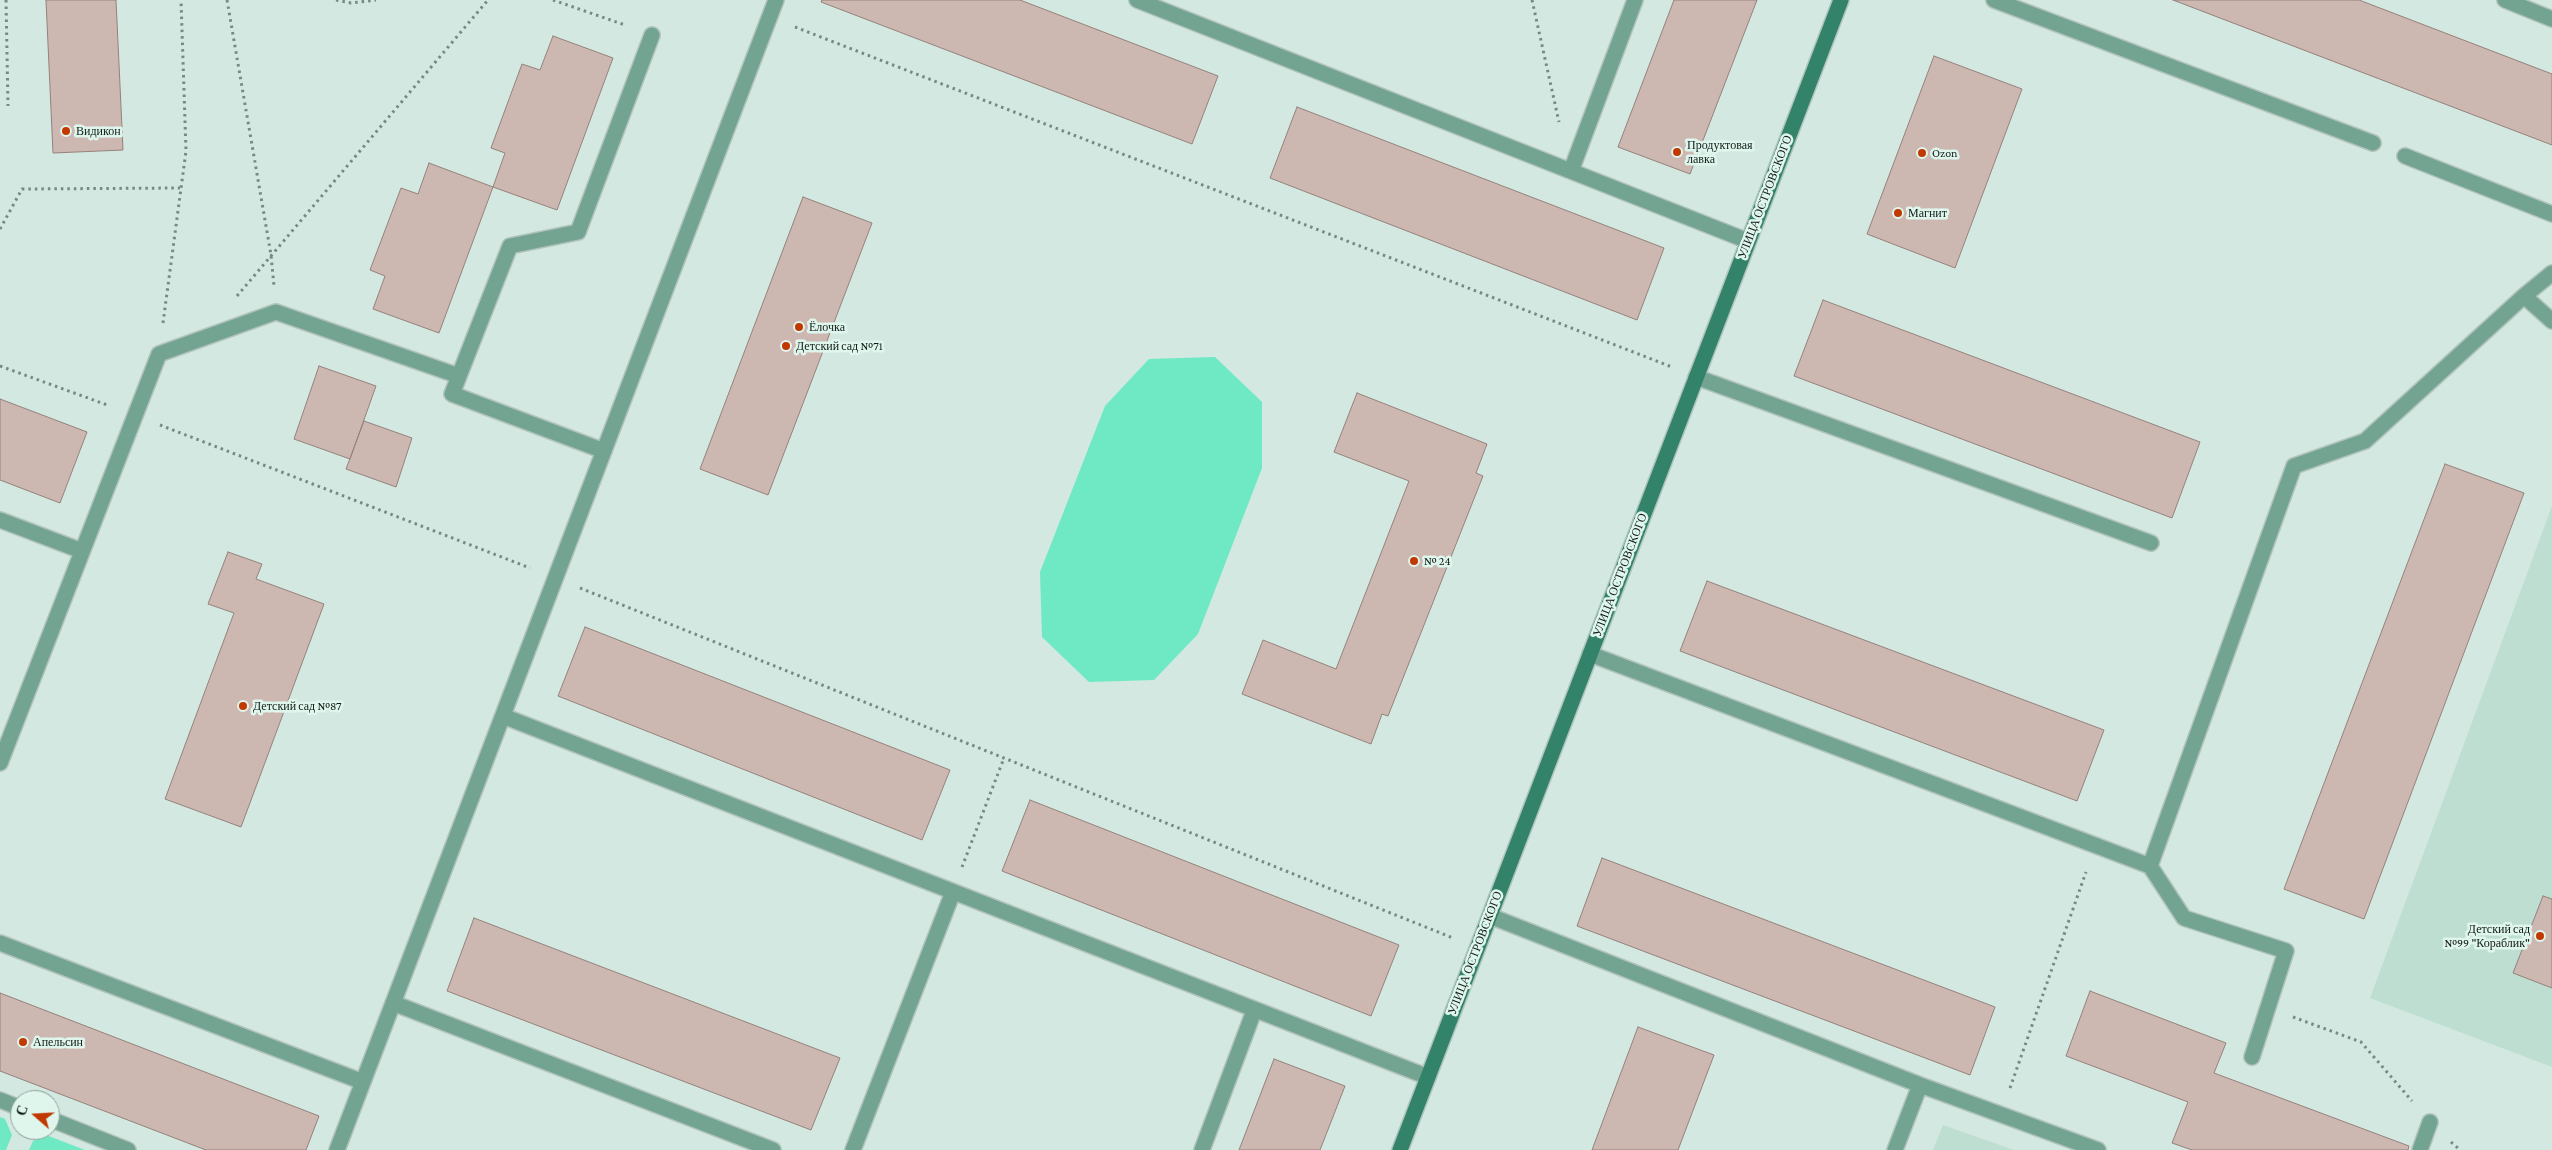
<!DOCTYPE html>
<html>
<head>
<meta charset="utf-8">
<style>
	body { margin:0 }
	#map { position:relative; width:2552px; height:1150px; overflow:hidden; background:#d2e8e0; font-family:"Crimson Pro",serif }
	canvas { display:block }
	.north { position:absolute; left:10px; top:1090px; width:50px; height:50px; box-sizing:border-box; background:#dff6ed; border:1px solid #8d9e98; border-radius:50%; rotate:289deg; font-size:14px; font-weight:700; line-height:20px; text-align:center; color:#131b18 }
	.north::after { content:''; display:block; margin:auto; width:18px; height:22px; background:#c13901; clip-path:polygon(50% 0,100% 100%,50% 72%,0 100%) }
</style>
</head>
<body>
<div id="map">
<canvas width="2552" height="1150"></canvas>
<div class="north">С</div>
</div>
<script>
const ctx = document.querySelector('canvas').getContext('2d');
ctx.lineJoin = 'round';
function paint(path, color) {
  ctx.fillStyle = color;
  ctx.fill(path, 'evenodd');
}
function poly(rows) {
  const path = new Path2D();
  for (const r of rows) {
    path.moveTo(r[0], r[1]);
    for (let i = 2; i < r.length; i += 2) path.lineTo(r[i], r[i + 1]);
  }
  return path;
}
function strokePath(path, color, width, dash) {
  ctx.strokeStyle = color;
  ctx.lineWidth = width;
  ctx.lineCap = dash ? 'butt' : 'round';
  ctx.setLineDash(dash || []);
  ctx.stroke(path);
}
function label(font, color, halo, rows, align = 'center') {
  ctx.font = font + ' "Crimson Pro",serif';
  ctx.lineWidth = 5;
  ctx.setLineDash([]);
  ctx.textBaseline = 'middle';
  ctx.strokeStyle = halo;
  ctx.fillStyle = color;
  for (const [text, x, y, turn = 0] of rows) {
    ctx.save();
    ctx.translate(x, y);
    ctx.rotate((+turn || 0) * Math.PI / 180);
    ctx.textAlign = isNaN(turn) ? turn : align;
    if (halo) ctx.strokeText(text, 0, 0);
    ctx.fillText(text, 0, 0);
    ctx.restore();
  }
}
paint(poly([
	[2552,506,2552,1067,2370,998],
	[1943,1125,2014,1150,1933,1150]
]), '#bfded2');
paint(poly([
	[1215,357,1262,402,1262,468,1198,634,1154,680,1089,682,1042,637,1040,572,1105,406,1149,359],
	[0,1117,5,1119,12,1135,6,1150,0,1150],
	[46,1135,85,1150,29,1150,33,1141]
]), '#6ee9c3');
const building = poly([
	[46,0,116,0,123,150,53,153,46,0],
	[822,0,1020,0,1218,76,1192,144,821,2,822,0],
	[1674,0,1757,0,1690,174,1618,147,1674,0],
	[2173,0,2359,0,2552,74,2552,145,2173,0],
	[553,36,613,58,557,210,493,187,505,153,491,148,522,64,540,70,553,36],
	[1934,56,2022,89,1955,268,1867,234,1934,56],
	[1297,107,1664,248,1637,320,1270,178,1297,107],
	[429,163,493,187,439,333,373,309,385,276,370,270,401,188,418,194,429,163],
	[803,197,872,223,768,495,700,469,803,197],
	[1823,300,2200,442,2172,518,1794,376,1823,300],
	[319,366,376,386,350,459,294,439,319,366],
	[1357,393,1487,444,1476,473,1483,476,1388,716,1382,714,1371,744,1242,694,1263,640,1336,669,1409,481,1334,452,1357,393],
	[0,399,87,432,60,503,0,480,0,399],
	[364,421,412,438,396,487,346,469,364,421],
	[2445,464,2524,493,2364,919,2284,889,2445,464],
	[228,552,262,564,256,579,324,604,241,827,165,799,234,613,208,604,228,552],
	[1707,581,2104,730,2077,801,1680,651,1707,581],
	[585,627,950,770,922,840,558,696,585,627],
	[1030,800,1399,945,1371,1016,1002,871,1030,800],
	[1602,858,1995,1007,1970,1075,1577,926,1602,858],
	[2543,896,2552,899,2552,988,2513,973,2543,896],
	[474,918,840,1058,811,1130,447,991,474,918],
	[2090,991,2226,1043,2214,1073,2409,1146,2408,1150,2192,1150,2172,1143,2188,1102,2066,1056,2090,991],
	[0,993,319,1116,306,1150,206,1150,0,1071,0,993],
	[1638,1027,1714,1055,1678,1150,1592,1150,1638,1027],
	[1274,1059,1345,1086,1320,1150,1239,1150,1274,1059]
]);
paint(building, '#cdb8b1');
strokePath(building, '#95817b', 1);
const lane = poly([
	[1137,0,1748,241],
	[1994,0,2373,143],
	[2405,156,2552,214],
	[1571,171,1635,0],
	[2552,273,2524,296,2552,321],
	[459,376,510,246,578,232,652,35],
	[1696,377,2151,543],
	[0,520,82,551],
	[1590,654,2150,866,2294,466,2365,441,2524,296],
	[503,716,1428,1077],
	[0,763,159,354,276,312,459,376,452,394,604,451],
	[2150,866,2184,918,2286,951,2252,1057],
	[1490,916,1920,1085,2098,1150],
	[0,943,363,1082],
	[393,1003,773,1150],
	[0,1100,20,1108],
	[50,1119,128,1150],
	[337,1150,776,0],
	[853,1150,953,892],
	[1202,1150,1254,1011],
	[1895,1150,1920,1085],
	[2420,1150,2430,1122]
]);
const street = poly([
	[2505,0,2552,19]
]);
const secondary = poly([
	[1400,1150,1841,0]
]);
strokePath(lane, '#b0c3bc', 18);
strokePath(street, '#b0c3bc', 18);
strokePath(secondary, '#b0c3bc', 18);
strokePath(poly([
	[6,0,8,106],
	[227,0,271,255,274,286],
	[336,0,351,3,376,0],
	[553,0,625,25],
	[1532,0,1559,122],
	[795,27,1672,367],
	[0,229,22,189,180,188],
	[237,296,488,0],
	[163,323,186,151,181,0],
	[0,366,110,406],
	[160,425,530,568],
	[580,588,1453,938],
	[962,867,1004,758],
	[2293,1017,2361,1042,2412,1101],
	[2010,1088,2086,872],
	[2451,1142,2460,1150]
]), '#788882', 3, [2.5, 4]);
strokePath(lane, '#73a391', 15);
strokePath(street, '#73a391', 15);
strokePath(secondary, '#33836b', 15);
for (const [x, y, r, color] of [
	[66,131,5,"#c13901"],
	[1677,152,5,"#c13901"],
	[1922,153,5,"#c13901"],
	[1898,213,5,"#c13901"],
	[799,327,5,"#c13901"],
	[786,346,5,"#c13901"],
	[1414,561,5,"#c13901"],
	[243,706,5,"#c13901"],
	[2540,936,5,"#c13901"],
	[23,1042,5,"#c13901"]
]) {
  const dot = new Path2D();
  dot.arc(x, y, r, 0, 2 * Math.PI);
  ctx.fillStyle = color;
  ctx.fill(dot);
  strokePath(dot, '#dff6ed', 2);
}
label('12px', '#131b18', '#dff6ed', [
	["Видикон",76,131],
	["Продуктовая",1687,145],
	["лавка",1687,159],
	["Ozon",1932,153],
	["Магнит",1908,213],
	["Ёлочка",809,327],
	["Детский сад №71",796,346],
	["№ 24",1424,561],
	["Детский сад №87",253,706],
	["Детский сад",2530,929,"right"],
	["№99 \"Кораблик\"",2530,943,"right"],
	["Апельсин",33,1042]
], 'left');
label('12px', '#131b18', '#dff6ed', [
	["УЛИЦА ОСТРОВСКОГО",1765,197,-69],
	["УЛИЦА ОСТРОВСКОГО",1620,575,-69],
	["УЛИЦА ОСТРОВСКОГО",1475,953,-69]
]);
</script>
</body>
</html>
